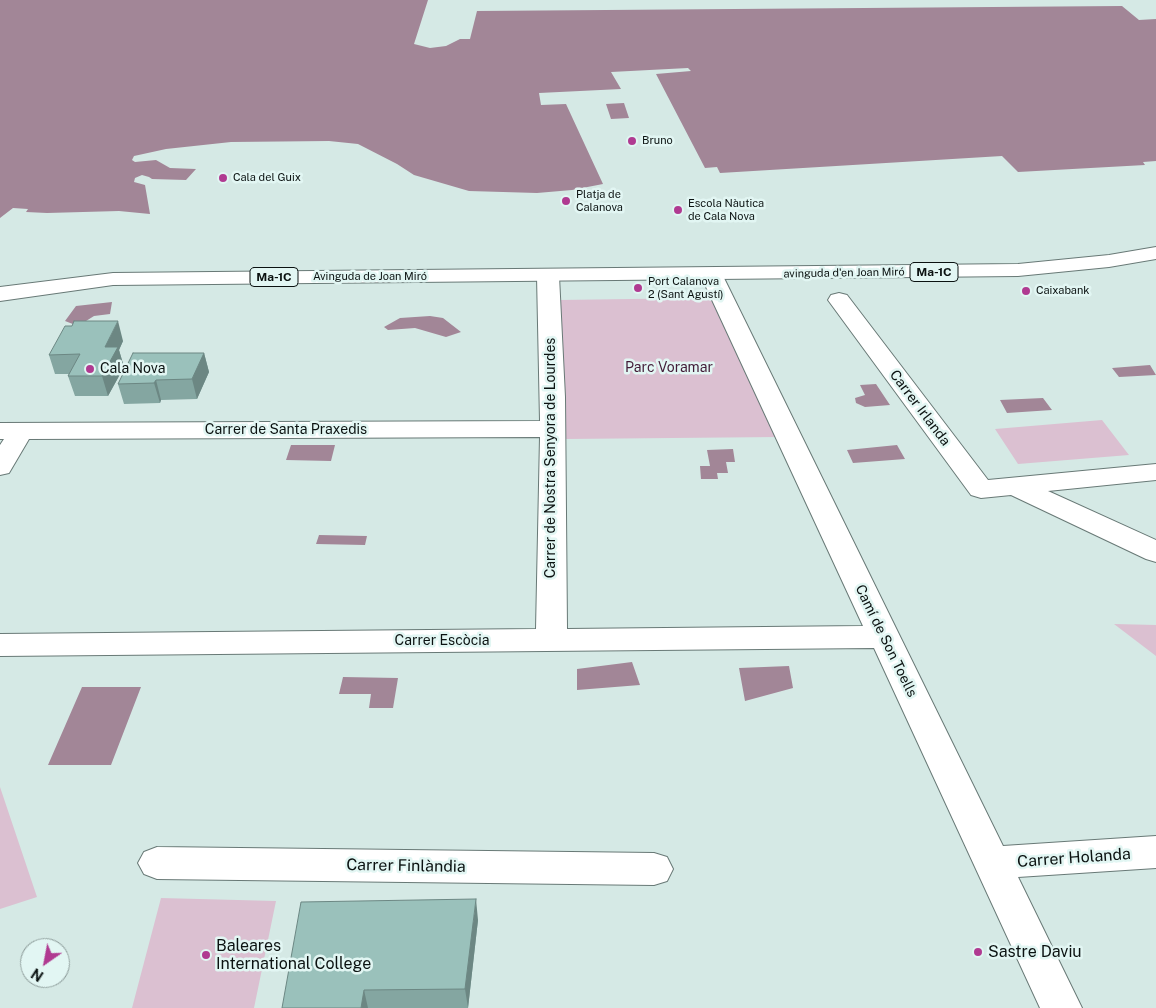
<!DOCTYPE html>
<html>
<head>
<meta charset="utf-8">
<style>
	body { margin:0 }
	#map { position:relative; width:1156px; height:1008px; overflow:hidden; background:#d5e9e5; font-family:"Public Sans",sans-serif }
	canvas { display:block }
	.north { position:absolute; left:20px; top:938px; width:50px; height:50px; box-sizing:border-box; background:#e2f6f3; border:1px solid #8c9b99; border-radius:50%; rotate:213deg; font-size:14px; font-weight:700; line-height:20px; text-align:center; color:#0b1211 }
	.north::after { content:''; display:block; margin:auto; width:18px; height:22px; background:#b03a91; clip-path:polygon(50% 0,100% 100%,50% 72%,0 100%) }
</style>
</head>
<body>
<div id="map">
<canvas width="1156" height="1008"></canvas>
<div class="north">N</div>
</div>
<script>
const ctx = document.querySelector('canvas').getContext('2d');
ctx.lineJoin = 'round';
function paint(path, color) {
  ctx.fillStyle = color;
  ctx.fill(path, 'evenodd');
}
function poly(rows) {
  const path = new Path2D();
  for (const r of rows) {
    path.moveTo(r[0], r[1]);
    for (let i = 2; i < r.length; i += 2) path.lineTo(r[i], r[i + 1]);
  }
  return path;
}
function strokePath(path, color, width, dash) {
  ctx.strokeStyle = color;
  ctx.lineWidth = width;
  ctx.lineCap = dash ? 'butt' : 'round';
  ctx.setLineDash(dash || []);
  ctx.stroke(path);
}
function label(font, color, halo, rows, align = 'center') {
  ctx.font = font + ' "Public Sans",sans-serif';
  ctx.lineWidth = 5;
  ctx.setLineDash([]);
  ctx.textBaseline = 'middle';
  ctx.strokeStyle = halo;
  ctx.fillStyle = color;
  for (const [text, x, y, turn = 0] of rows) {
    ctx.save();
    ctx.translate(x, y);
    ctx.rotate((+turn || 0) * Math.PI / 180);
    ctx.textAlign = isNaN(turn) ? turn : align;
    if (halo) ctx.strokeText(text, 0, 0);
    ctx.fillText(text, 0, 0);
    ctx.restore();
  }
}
paint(poly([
	[704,298,715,302,779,437,566,439,559,300],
	[1102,420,1129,455,1018,464,995,429],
	[1114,624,1156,625,1156,656],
	[0,787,37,897,0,909],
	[161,898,276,901,254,1008,132,1008]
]), '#dbc0d1');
paint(poly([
	[0,0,428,0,414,44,430,48,446,46,460,39,470,39,477,11,1122,6,1139,20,1156,19,1156,161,1143,162,1145,165,1018,172,1002,156,720,173,717,167,705,168,656,74,691,71,688,68,611,72,621,89,539,93,541,105,566,104,603,184,572,190,537,193,469,191,414,175,397,164,358,144,329,141,231,142,166,149,134,156,132,160,135,162,156,160,170,168,196,169,186,180,152,179,149,177,142,175,135,178,134,182,145,185,150,214,119,211,47,213,26,212,28,209,13,208,0,218],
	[624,103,629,118,611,119,606,104],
	[112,302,110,314,94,316,78,326,65,321,76,306],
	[430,316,443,318,461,332,446,337,415,328,388,330,384,327,400,318],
	[1150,365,1156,375,1119,377,1112,368],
	[876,384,890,405,865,407,856,403,855,398,865,395,860,385],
	[1043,398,1052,410,1007,413,1000,400],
	[291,445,335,445,331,461,286,460],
	[897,445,905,459,853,463,847,450],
	[733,449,735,462,726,462,728,473,717,473,718,479,701,479,700,466,710,466,707,450],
	[319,535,367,536,365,545,316,544],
	[632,662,640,685,577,690,577,669],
	[789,666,793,688,745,701,739,668],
	[343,677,398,678,393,708,369,708,371,694,339,694],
	[82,687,141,687,111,765,48,765]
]), '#a28697');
const street = poly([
	[711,268,719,269,722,274,1003,846,1156,836,1156,868,1018,877,1082,1008,1040,1008,874,648,0,656,0,634,536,629,540,437,29,439,9,473,0,475,0,445,4,439,0,439,0,423,540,421,537,276,540,271,548,270,556,271,559,276,565,397,567,629,863,626,700,274,703,269,711,268],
	[839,293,847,295,988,480,1156,464,1156,480,1048,491,1156,540,1156,562,1146,559,1011,495,981,498,971,495,828,300,831,295,839,293],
	[157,847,654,853,667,857,673,869,667,881,654,885,157,879,144,874,138,863,144,852,157,847]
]);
const primary = poly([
	[1156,247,1156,259,1109,267,1018,276,113,285,0,301,0,287,113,273,1018,264,1109,255,1156,247]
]);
strokePath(street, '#687976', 2);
strokePath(primary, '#687976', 2);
paint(street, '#fff');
paint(primary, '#fff');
paint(poly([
	[72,326,123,341,119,350,124,367,108,396,75,396,68,376,69,374,55,374,49,355],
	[204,353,209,372,197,399,161,400,160,403,124,404,118,384],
	[478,920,468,1008,282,1008]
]), '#84a6a1');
paint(poly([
	[118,321,123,341,119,350,124,367,108,396,102,376,105,347],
	[204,353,209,372,197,399,192,379],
	[156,380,161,400,160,403,154,383],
	[476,899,478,920,468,1008,465,989],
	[364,990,368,1008,361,1008]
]), '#6c8783');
const building = poly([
	[74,321,118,321,105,347,118,347,102,376,68,376,80,354,49,355,65,326,72,326,74,321],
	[133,353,204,353,192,379,156,380,154,383,118,384,133,353],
	[476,899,465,989,364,990,361,1008,282,1008,301,902,476,899]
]);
paint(building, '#9ac1bb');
strokePath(building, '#6c8783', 1);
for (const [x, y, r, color] of [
	[632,141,5,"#b03a91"],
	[223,178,5,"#b03a91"],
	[566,201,5,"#b03a91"],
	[678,210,5,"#b03a91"],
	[638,288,5,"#b03a91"],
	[1026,291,5,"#b03a91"],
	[90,369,5,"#b03a91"],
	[978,952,5,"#b03a91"],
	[206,955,5,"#b03a91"]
]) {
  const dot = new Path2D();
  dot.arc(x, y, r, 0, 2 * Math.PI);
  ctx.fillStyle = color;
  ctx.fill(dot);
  strokePath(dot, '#e2f6f3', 2);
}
label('11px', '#0b1211', '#e2f6f3', [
	["Bruno",642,141],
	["Cala del Guix",233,178],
	["Platja de",576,195],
	["Calanova",576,208],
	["Escola Nàutica",688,204],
	["de Cala Nova",688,217],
	["Port Calanova",648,282],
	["2 (Sant Agustí)",648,295],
	["Caixabank",1036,291]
], 'left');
label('11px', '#0b1211', '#e2f6f3', [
	["avinguda d'en Joan Miró",844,273,-1],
	["Avinguda de Joan Miró",370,277]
]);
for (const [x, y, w] of [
	[934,272,48],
	[274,277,48]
]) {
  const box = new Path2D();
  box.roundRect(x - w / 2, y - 9.5, w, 19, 4);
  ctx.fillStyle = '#e2f6f3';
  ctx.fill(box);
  strokePath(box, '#0b1211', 1);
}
label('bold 12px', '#0b1211', null, [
	["Ma-1C",934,272],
	["Ma-1C",274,277]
]);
label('14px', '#421b37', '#e2f6f3', [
	["Parc Voramar",669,368]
]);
label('14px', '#0b1211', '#e2f6f3', [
	["Cala Nova",100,369]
], 'left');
label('14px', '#0b1211', '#e2f6f3', [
	["Carrer Irlanda",920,408,53],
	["Carrer de Santa Praxedis",286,430],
	["Carrer de Nostra Senyora de Lourdes",551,458,-90],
	["Carrer Escòcia",442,641],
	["Camí de Son Toells",886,641,64]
]);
label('16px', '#0b1211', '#e2f6f3', [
	["Carrer Holanda",1074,858,-4],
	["Carrer Finlàndia",406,866,1]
]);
label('16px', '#0b1211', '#e2f6f3', [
	["Baleares",216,946],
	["International College",216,964],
	["Sastre Daviu",988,952]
], 'left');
</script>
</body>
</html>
